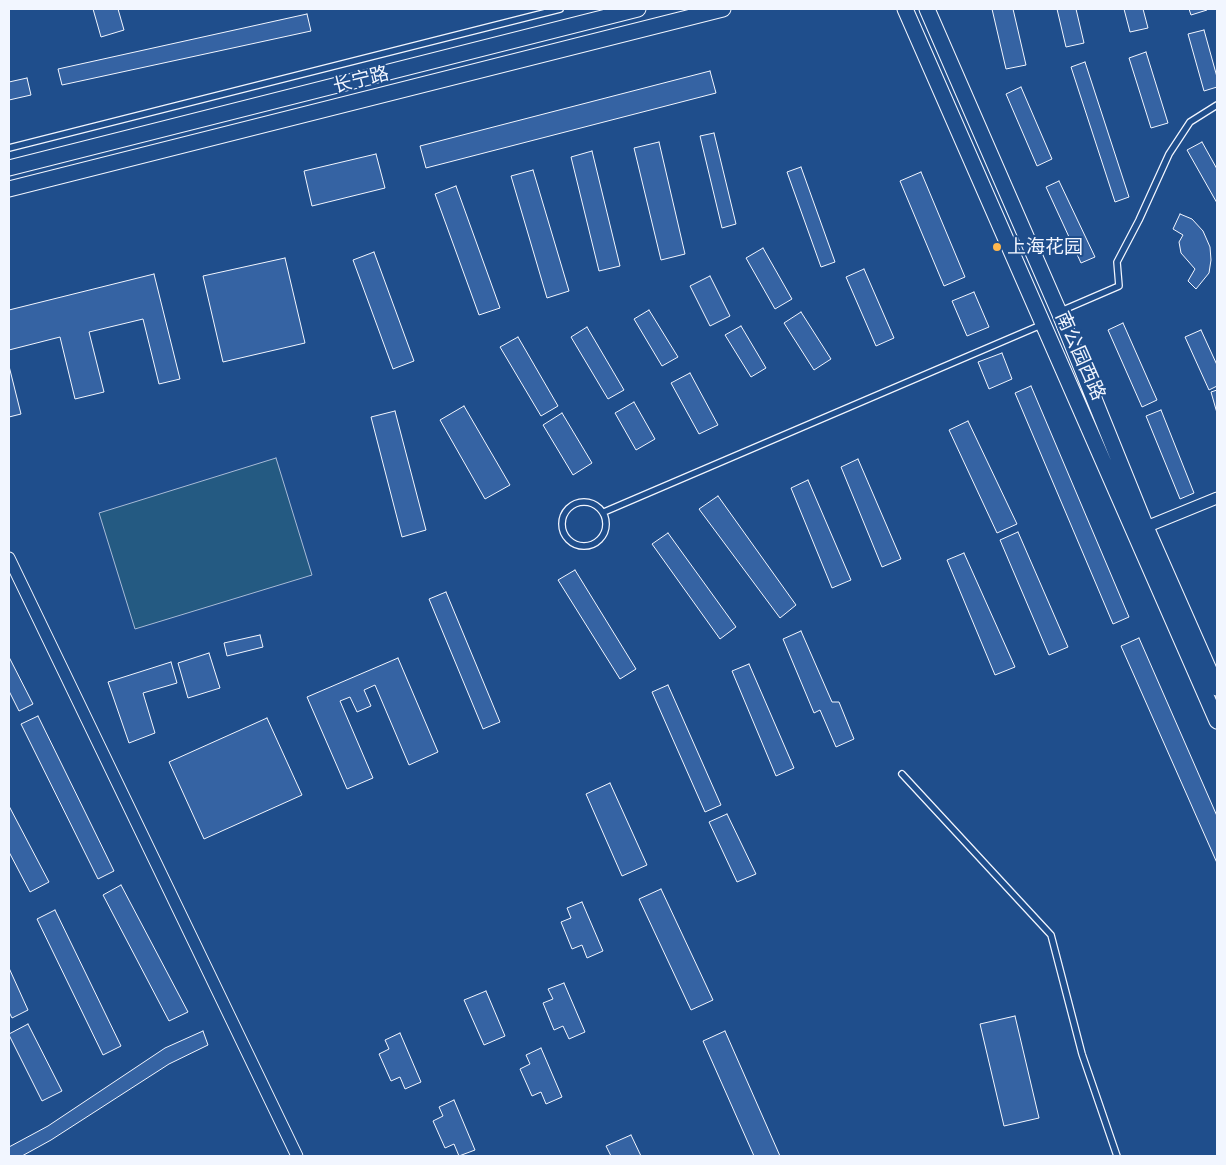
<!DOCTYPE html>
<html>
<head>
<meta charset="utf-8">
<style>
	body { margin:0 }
	#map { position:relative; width:1226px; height:1165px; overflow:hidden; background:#1f4e8c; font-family:"Alegreya Sans",sans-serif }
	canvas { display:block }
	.frame { position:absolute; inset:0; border:10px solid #f2f6ff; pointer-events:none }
</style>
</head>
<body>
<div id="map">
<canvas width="1226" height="1165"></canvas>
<div class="frame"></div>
</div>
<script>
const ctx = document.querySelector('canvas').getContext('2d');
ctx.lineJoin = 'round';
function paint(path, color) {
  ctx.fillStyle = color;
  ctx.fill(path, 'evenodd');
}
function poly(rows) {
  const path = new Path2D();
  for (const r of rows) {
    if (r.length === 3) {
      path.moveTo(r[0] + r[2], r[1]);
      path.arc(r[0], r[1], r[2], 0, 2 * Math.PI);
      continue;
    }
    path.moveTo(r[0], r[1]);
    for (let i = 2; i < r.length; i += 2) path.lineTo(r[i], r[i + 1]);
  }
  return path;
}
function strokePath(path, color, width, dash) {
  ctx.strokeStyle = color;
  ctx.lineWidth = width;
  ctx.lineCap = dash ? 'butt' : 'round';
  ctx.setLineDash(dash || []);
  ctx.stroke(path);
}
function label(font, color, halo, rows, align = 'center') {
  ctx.font = font + ' "Alegreya Sans","Noto Sans SC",sans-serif';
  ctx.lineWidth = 4;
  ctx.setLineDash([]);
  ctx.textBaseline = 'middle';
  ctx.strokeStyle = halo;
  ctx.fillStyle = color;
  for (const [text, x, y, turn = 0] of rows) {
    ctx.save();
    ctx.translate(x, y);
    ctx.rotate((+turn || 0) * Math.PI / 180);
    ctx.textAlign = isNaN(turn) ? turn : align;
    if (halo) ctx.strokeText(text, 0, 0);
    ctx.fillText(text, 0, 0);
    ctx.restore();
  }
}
const green = poly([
	[276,458,312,575,135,629,99,513,276,458]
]);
paint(green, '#245a82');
strokePath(green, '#a8bbd7', 1);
const building = poly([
	[93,9,118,9,124,30,101,37,93,9],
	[992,9,1013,9,1026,65,1006,69,992,9],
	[1057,9,1076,9,1084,43,1066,47,1057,9],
	[1124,9,1143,9,1148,28,1130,32,1124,9],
	[1189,9,1207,9,1207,10,1191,15,1189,9],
	[307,14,311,31,62,85,58,69,307,14],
	[1204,30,1217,77,1217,87,1204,91,1188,34,1204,30],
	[1146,52,1168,123,1151,128,1129,58,1146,52],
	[1085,62,1129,197,1115,202,1071,67,1085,62],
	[710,71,716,93,426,168,420,146,710,71],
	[27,78,31,95,9,100,9,82,27,78],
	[1021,87,1052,159,1037,166,1006,94,1021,87],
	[714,133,736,224,722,228,700,136,714,133],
	[659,142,685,254,661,260,634,148,659,142],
	[1202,142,1217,169,1217,203,1187,150,1202,142],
	[592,151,620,266,599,271,571,157,592,151],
	[376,154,385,188,312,206,304,171,376,154],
	[801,167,835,262,821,267,787,172,801,167],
	[533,170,569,291,547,298,511,176,533,170],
	[921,172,965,277,944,286,900,181,921,172],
	[1059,181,1095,257,1081,263,1046,187,1059,181],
	[456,186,500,308,479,315,435,194,456,186],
	[1180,214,1192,219,1203,231,1210,247,1211,260,1209,273,1196,289,1188,281,1195,269,1181,253,1179,242,1183,235,1173,229,1180,214],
	[763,248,792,299,775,309,746,258,763,248],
	[374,252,414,361,393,369,353,260,374,252],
	[285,258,305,343,223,362,203,276,285,258],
	[864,269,894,338,876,346,846,277,864,269],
	[154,274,180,379,159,384,143,319,89,332,104,392,75,399,60,337,9,350,9,310,154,274],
	[710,276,730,316,710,326,690,286,710,276],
	[974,292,989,327,967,336,952,301,974,292],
	[649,310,678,357,662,366,634,319,649,310],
	[801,312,831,359,814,370,784,323,801,312],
	[1123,323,1157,400,1142,407,1108,330,1123,323],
	[741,326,766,368,751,377,725,335,741,326],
	[587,327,624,390,608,399,571,337,587,327],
	[1201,330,1217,365,1217,386,1209,390,1185,337,1201,330],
	[518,337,558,406,541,416,500,347,518,337],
	[1002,353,1012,379,989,389,978,362,1002,353],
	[9,366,21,414,9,417,9,366],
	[690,373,718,425,699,434,671,383,690,373],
	[1031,386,1129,617,1113,624,1015,393,1031,386],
	[1217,390,1217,413,1211,392,1217,390],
	[634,402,655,439,636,450,615,413,634,402],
	[464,406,510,485,485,499,440,420,464,406],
	[1161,410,1194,493,1180,499,1146,416,1161,410],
	[395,411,426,530,402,537,371,417,395,411],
	[562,413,592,463,573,475,543,425,562,413],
	[968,421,1017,524,997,533,949,430,968,421],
	[858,459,901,559,882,567,841,467,858,459],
	[808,480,851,580,832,588,791,488,808,480],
	[718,496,796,605,780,618,699,509,718,496],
	[1018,532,1068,647,1049,655,1000,540,1018,532],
	[668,533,736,627,720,639,652,544,668,533],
	[964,553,1015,667,995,675,947,560,964,553],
	[575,570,636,669,620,679,558,580,575,570],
	[446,592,500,722,483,729,429,599,446,592],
	[801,631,832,702,839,702,854,739,836,747,820,710,814,713,783,639,801,631],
	[260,635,263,647,227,656,224,643,260,635],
	[1139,638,1217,816,1217,863,1121,646,1139,638],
	[209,653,220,688,188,698,178,663,209,653],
	[9,657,33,704,19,711,9,691,9,657],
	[398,658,438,752,409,765,375,685,364,690,371,706,357,712,350,697,340,701,373,778,347,789,307,697,398,658],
	[171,662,177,683,143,693,155,733,129,743,108,682,171,662],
	[749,664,794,768,776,776,732,671,749,664],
	[668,685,721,805,705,812,652,692,668,685],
	[38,716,114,871,98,879,21,724,38,716],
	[267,718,302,795,204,839,169,762,267,718],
	[610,783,647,865,622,876,586,794,610,783],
	[9,806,49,882,30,892,9,852,9,806],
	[727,814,756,874,737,882,709,822,727,814],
	[121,885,188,1012,169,1021,103,895,121,885],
	[661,889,713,1000,691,1010,639,899,661,889],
	[582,902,603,951,587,958,582,945,572,949,561,922,571,918,567,908,582,902],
	[55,910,121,1046,103,1055,37,919,55,910],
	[9,968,28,1010,12,1018,9,1012,9,968],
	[564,983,585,1032,569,1039,563,1026,554,1030,543,1003,553,999,548,989,564,983],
	[486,991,505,1036,484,1045,464,1000,486,991],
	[1015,1016,1039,1118,1004,1126,980,1024,1015,1016],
	[28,1024,62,1091,42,1101,9,1035,9,1034,28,1024],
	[203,1031,208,1045,169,1064,51,1140,22,1156,9,1156,9,1147,48,1126,165,1048,203,1031],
	[725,1031,780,1156,754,1156,703,1041,725,1031],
	[400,1033,421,1082,405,1089,400,1077,391,1081,379,1054,389,1049,385,1040,400,1033],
	[541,1048,562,1097,546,1104,541,1092,532,1096,520,1069,530,1064,526,1055,541,1048],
	[454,1100,475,1150,459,1156,454,1144,445,1148,433,1121,443,1116,439,1107,454,1100],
	[631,1135,641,1156,611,1156,606,1146,631,1135]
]);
paint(building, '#3563a3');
strokePath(building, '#f2f6ff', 1);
const service = poly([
	[9,148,560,9],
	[1061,311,1119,286,1117,262,1139,220,1169,154,1190,122,1217,105],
	[584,524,22],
	[604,512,1041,325],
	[902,774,1051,935,1082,1054,1117,1156]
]);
const minor = poly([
	[1146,527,1217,498],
	[9,558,297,1156]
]);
const secondary = poly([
	[905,9,1217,721],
	[927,9,1059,312,1146,527,1217,688],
	[9,168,638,9],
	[9,189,723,9]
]);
strokePath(service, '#f2f6ff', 8);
strokePath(minor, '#f2f6ff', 13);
strokePath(secondary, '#f2f6ff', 17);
strokePath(service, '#1f4e8c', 5.5);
strokePath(minor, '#1f4e8c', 11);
strokePath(secondary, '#1f4e8c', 15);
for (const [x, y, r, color] of [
	[997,247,5,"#ffb74d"]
]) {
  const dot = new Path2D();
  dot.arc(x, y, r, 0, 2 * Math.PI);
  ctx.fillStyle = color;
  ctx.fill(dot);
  strokePath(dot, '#1f4e8c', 2);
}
label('19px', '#f2f6ff', '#1f4e8c', [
	["长宁路",361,80,-14],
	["南公园西路",1080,356,66]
]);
label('19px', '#f2f6ff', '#1f4e8c', [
	["上海花园",1007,247]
], 'left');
</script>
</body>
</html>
